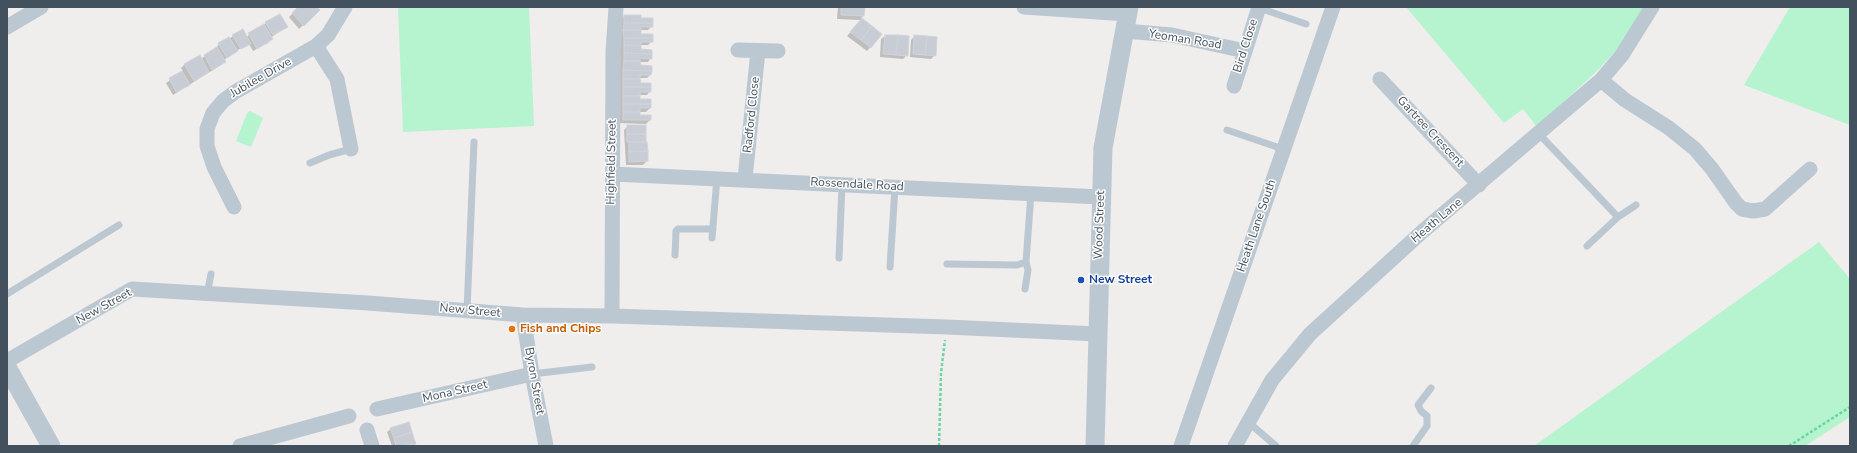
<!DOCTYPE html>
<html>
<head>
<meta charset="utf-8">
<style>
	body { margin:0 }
	#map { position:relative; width:1857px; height:453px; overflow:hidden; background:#f0eded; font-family:"Nunito Sans",sans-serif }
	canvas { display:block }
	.frame { position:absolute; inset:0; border:8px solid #43505d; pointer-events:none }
</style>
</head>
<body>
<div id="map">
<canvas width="1857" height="453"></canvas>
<div class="frame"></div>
</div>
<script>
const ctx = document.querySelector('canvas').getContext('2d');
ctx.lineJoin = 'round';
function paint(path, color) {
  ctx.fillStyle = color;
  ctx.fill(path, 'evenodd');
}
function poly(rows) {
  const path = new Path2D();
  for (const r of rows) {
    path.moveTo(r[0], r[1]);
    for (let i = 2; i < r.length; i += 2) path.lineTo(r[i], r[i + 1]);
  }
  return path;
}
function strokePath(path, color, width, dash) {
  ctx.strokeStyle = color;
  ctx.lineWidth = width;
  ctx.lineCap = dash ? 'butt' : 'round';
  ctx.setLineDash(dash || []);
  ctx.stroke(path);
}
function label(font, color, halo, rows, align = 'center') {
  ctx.font = font + ' "Nunito Sans",sans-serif';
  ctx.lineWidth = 3;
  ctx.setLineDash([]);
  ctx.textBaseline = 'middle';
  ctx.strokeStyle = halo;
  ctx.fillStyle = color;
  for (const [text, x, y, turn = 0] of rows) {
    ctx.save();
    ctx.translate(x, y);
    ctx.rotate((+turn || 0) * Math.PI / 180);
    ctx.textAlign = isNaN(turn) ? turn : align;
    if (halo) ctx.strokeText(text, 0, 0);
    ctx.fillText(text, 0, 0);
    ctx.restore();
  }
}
paint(poly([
	[398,7,529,7,534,126,403,132],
	[1406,7,1645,7,1622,44,1600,68,1537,127,1523,109,1504,123],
	[1790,7,1850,7,1850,125,1744,85],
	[250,111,263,118,251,147,236,141,247,113],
	[1819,242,1850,279,1850,417,1805,446,1534,446]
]), '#b5f4ce');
paint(poly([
	[299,7,316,7,319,10,299,29,289,17],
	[838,7,864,7,863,16,861,18,881,35,867,51,847,36,861,20,837,19],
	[624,16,640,16,640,19,652,26,648,30,640,30,640,34,652,41,648,45,640,45,640,50,651,58,648,62,639,62,640,66,650,75,647,78,639,78,640,84,650,91,647,95,639,95,639,100,650,100,650,108,646,112,639,112,639,116,650,116,650,120,646,124,619,123,620,20],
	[266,23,287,27,270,38,271,39,268,43,253,51,249,44,236,51,224,60,221,65,173,95,166,83,183,71,181,68,185,64,201,59,216,48,219,44,229,39,233,36,246,37],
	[885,36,907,55,903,59,880,57,881,39],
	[915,36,935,55,931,59,910,57,911,40],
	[628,126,645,126,647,161,643,165,626,165,624,130],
	[408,423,415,444,413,446,392,446,387,432,391,429]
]), '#0003');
const building = poly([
	[298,7,317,7,320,10,304,26,292,13,298,7],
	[841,7,865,7,864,16,841,15,841,7],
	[280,14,288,27,273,35,265,22,280,14],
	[624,15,641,15,641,18,653,18,653,23,624,23,624,15],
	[862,18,872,26,861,40,850,32,862,18],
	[624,23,653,23,653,27,641,27,641,30,623,30,624,23],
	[264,24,273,39,257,49,248,33,264,24],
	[872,26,882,34,871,48,861,40,872,26],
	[243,29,251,44,241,49,232,35,243,29],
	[623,30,641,30,641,34,653,34,653,38,624,38,623,30],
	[885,35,898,35,896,55,883,54,885,35],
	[898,35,909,36,908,56,896,55,898,35],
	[914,35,927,36,925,55,913,54,914,35],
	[927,36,937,37,936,56,925,55,927,36],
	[229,37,238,51,227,58,218,43,229,37],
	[624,38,653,38,653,42,641,42,641,46,624,45,624,38],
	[624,45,641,46,641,49,652,50,652,54,624,53,624,45],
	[217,47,226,62,212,70,204,55,217,47],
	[624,53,652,54,652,59,640,58,640,61,624,61,624,53],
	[200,55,209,72,194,81,184,64,200,55],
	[624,61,640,61,641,65,652,66,652,71,623,70,624,61],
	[623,70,652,71,651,75,640,75,640,79,623,79,623,70],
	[182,71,190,85,176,92,169,78,182,71],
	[623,79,640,79,641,83,651,83,651,87,623,87,623,79],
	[623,87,651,87,651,92,640,92,640,96,623,96,623,87],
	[623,96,640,96,640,99,651,99,651,104,623,104,623,96],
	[623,104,651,104,651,108,640,108,640,112,623,112,623,104],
	[623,112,640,112,640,115,651,115,651,120,623,120,623,112],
	[627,125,646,125,646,134,627,134,627,125],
	[627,134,646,134,646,142,627,142,627,134],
	[629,142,647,142,648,151,629,152,629,142],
	[648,151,648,161,629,162,629,152,648,151],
	[409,422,412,432,394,438,390,428,409,422],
	[412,432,416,444,396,446,394,438,412,432]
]);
paint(building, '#c8ccd4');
strokePath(building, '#d0d3da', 1);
strokePath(poly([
	[939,446,941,373,945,340],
	[1789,446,1850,407]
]), '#6ad5a1', 2.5, [3, 2]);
strokePath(poly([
	[1259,8,1306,24],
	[1227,130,1283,149],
	[1539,134,1618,217,1587,246],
	[310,163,329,155,351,149],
	[1618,217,1636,205],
	[712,238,717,178],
	[675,255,676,231,678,229,713,229],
	[839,258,842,184],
	[947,264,1017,265,1026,262,1031,193],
	[890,267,895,187],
	[1025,289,1028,270,1026,262],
	[7,294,119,225],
	[207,294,211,274],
	[467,311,474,142],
	[532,374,592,367],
	[1248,422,1276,446],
	[1413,446,1427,426,1427,416,1421,411,1418,405,1431,388]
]), '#bcc8d1', 7);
strokePath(poly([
	[1024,7,1127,14],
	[7,27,41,7],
	[1125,31,1172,35,1245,51],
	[316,46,337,79,351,149],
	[738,50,778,51],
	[1380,79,1479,185],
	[1601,80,1625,100,1669,128,1695,149,1712,169,1736,203,1742,209,1753,211,1765,209,1810,169],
	[1234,86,1259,7],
	[613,174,1101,197],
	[745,179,758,51],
	[234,207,214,167,207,146,207,129,213,113,223,101,235,92,316,46,328,35,345,7],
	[523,315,532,374,546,446],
	[612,316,613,52,616,7],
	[7,361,132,289,368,303,523,315,612,316,947,327,1097,334],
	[377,409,532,374],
	[367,430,372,446],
	[240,446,349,416],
	[1181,446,1333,7],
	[1235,446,1272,380,1310,334,1423,231,1601,80,1622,55,1652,7]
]), '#bcc8d1', 15);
strokePath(poly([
	[7,367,51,446],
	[1095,446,1103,148,1129,7]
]), '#bcc8d1', 19);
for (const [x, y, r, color] of [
	[1081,280,4,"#1a4fb4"],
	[512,329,4,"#e8710a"]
]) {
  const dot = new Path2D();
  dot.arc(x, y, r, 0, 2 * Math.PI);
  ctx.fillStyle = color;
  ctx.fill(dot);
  strokePath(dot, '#fff', 1.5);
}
label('12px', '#43505d', '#fff', [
	["Yeoman Road",1185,40,9],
	["Bird Close",1246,46,-72],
	["Jubilee Drive",261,78,-30],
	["Radford Close",752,115,-84],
	["Gartree Crescent",1430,132,47],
	["Highfield Street",612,162,-89],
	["Rossendale Road",857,185,3],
	["Heath Lane",1437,221,-40],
	["Wood Street",1100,225,-88],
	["Heath Lane South",1257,226,-71],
	["New Street",104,307,-29],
	["New Street",470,311,5],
	["Byron Street",534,381,80],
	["Mona Street",455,392,-13]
]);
label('bold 12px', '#164399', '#fff', [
	["New Street",1089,280]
], 'left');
label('bold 12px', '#c56008', '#fff', [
	["Fish and Chips",520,329]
], 'left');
</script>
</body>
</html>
